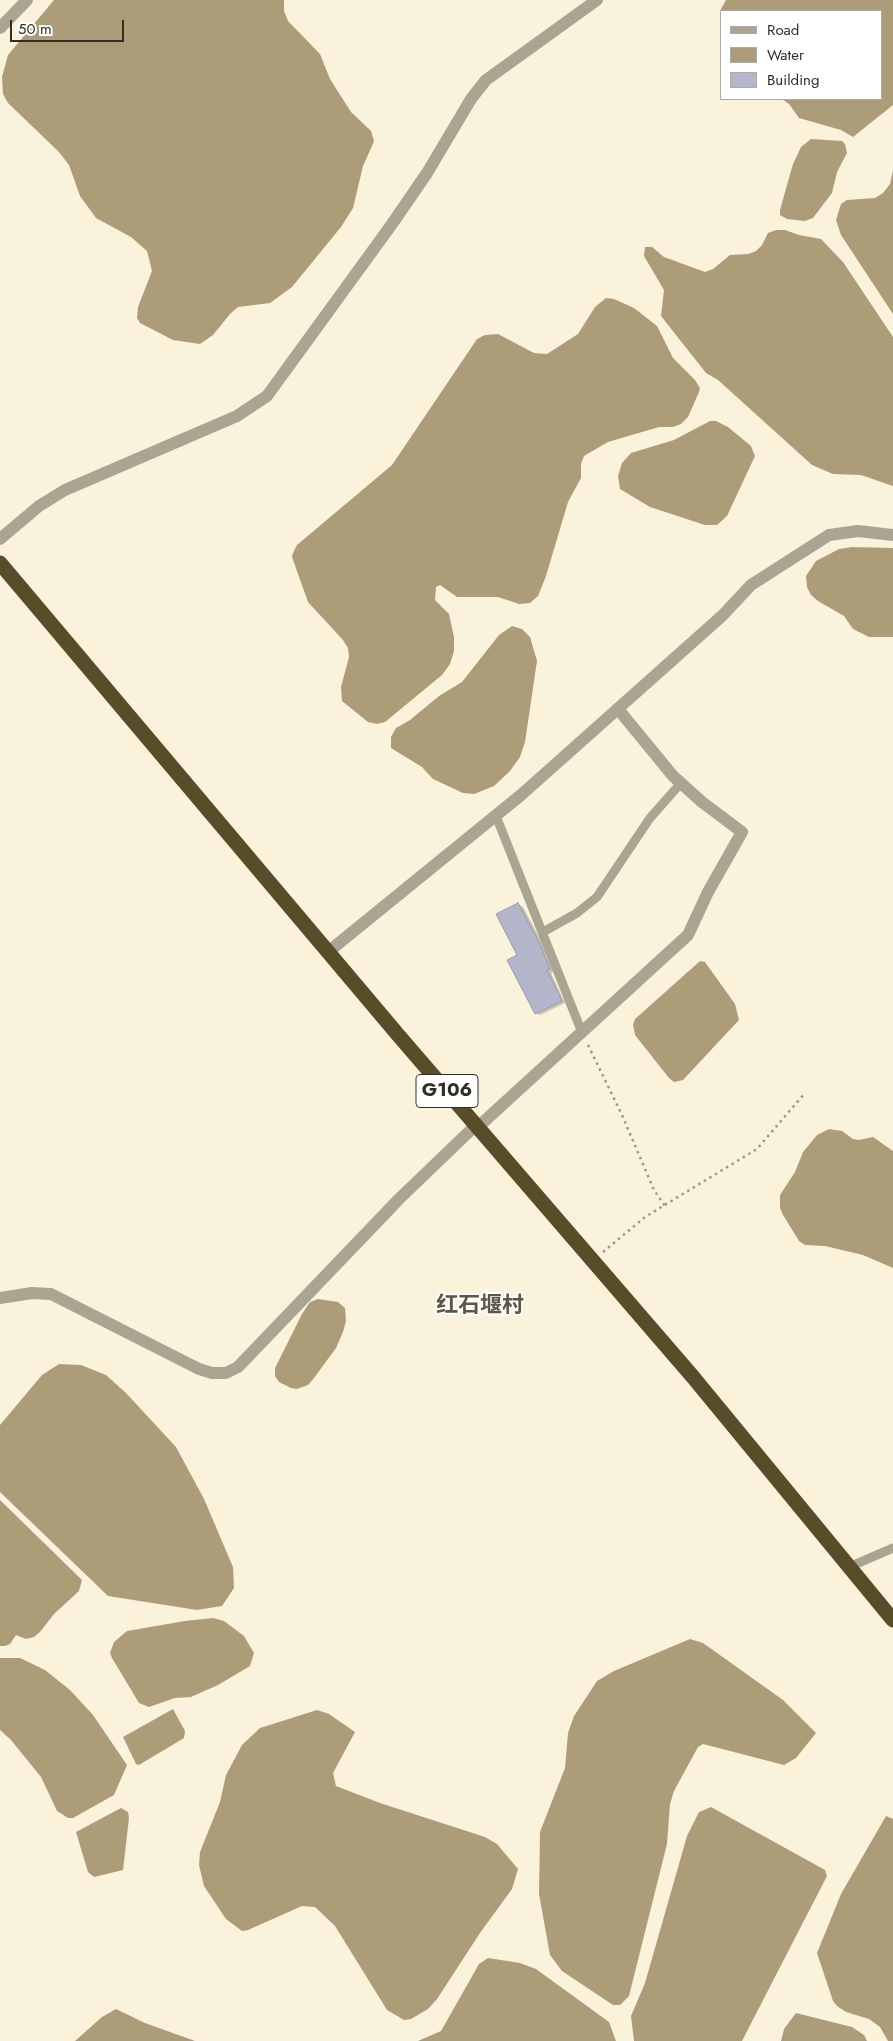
<!DOCTYPE html>
<html>
<head>
<meta charset="utf-8">
<style>
	body { margin:0 }
	#map { position:relative; width:893px; height:2041px; overflow:hidden; background:#fbf2dc; font-family:Jost,sans-serif }
	canvas { display:block }
	.legend { position:absolute; left:720px; top:10px; width:162px; height:90px; box-sizing:border-box; background:#fff; border:1px solid #adaba8; margin:0; padding:6px 9px; list-style:none; font-size:15px; color:#312e25 }
	.legend li { display:flex; align-items:center; gap:10px; height:25px }
	.legend b { width:25px; border:1px solid #adaba8 }
	.scale { position:absolute; left:10px; top:20px; width:114px; height:22px; box-sizing:border-box; border:2px solid #312e25; border-top:0; padding-left:6px; font-size:15px; line-height:18px; white-space:nowrap; color:#312e25; -webkit-text-stroke:4px #fff; paint-order:stroke }
</style>
</head>
<body>
<div id="map">
<canvas width="893" height="2041"></canvas>
<ul class="legend">
<li><b style="height:6px;background:#aaa493"></b>Road</li>
<li><b style="height:14px;background:#ac9d78"></b>Water</li>
<li><b style="height:14px;background:#b3b5ca"></b>Building</li>
</ul>
<div class="scale">50 m</div>
</div>
<script>
const ctx = document.querySelector('canvas').getContext('2d');
ctx.lineJoin = 'round';
function paint(path, color) {
  ctx.fillStyle = color;
  ctx.fill(path, 'evenodd');
}
function poly(rows) {
  const path = new Path2D();
  for (const r of rows) {
    path.moveTo(r[0], r[1]);
    for (let i = 2; i < r.length; i += 2) path.lineTo(r[i], r[i + 1]);
  }
  return path;
}
function strokePath(path, color, width, dash) {
  ctx.strokeStyle = color;
  ctx.lineWidth = width;
  ctx.lineCap = dash ? 'butt' : 'round';
  ctx.setLineDash(dash || []);
  ctx.stroke(path);
}
function label(font, color, halo, rows, align = 'center') {
  ctx.font = font + ' Jost,"Noto Sans SC",sans-serif';
  ctx.lineWidth = 4;
  ctx.setLineDash([]);
  ctx.textBaseline = 'middle';
  ctx.strokeStyle = halo;
  ctx.fillStyle = color;
  for (const [text, x, y, turn = 0] of rows) {
    ctx.save();
    ctx.translate(x, y);
    ctx.rotate((+turn || 0) * Math.PI / 180);
    ctx.textAlign = isNaN(turn) ? turn : align;
    if (halo) ctx.strokeText(text, 0, 0);
    ctx.fillText(text, 0, 0);
    ctx.restore();
  }
}
paint(poly([
	[54,0,284,0,284,11,288,21,320,54,330,79,351,112,371,131,374,141,372,146,363,166,353,208,341,227,292,287,270,303,238,307,230,314,213,335,200,344,173,340,140,323,137,318,138,307,152,271,147,251,131,237,96,218,80,196,69,165,59,152,8,103,3,94,2,77,8,55],
	[726,0,893,0,893,105,853,137,841,130,799,118,789,104,782,99,882,99,882,11,722,11,722,21,721,9],
	[811,139,842,141,845,144,847,153,837,172,832,193,813,218,805,221,787,219,780,215,780,210,793,164,801,147],
	[893,170,893,314,841,235,836,220,841,204,847,200,875,198,883,193,890,184],
	[776,230,785,230,799,235,821,239,843,262,893,337,893,486,861,475,833,474,812,465,718,380,706,373,661,316,664,290,644,256,645,247,652,247,664,257,705,272,713,269,730,255,748,254,756,251,762,245,768,233],
	[606,298,614,299,634,308,657,326,673,358,695,380,700,388,699,392,688,417,681,424,673,427,659,427,608,442,584,456,581,464,581,478,568,502,546,576,538,596,530,603,519,604,498,597,457,597,440,585,436,587,435,600,449,614,454,637,454,651,450,664,442,675,385,722,377,724,368,722,342,701,341,687,349,657,348,648,343,640,308,602,292,557,293,553,297,545,392,465,477,339,485,335,498,334,534,353,547,354,578,334,595,307],
	[710,421,716,421,728,427,751,446,755,456,727,516,717,525,705,525,650,507,620,489,618,476,622,463,631,453,674,440],
	[852,547,893,548,893,637,869,637,853,629,844,616,818,601,811,595,807,587,806,576,816,561,839,549],
	[512,626,522,629,530,637,537,661,525,742,520,757,510,771,494,786,474,794,463,793,433,779,422,767,391,748,391,737,396,728,410,720,439,696,462,682,499,635],
	[700,961,705,962,735,1004,739,1020,683,1080,674,1082,669,1078,635,1035,633,1025,635,1019],
	[829,1129,842,1131,853,1139,859,1140,873,1137,893,1151,893,1268,863,1255,825,1246,805,1245,799,1241,783,1215,780,1208,780,1195,795,1172,803,1152,817,1135],
	[318,1299,338,1302,345,1308,346,1321,343,1332,336,1348,314,1378,308,1385,297,1389,291,1388,279,1382,275,1376,275,1368,302,1314,310,1302],
	[59,1364,81,1365,106,1375,126,1393,176,1447,204,1499,233,1567,234,1588,222,1606,197,1610,108,1596,0,1492,0,1425,42,1375],
	[0,1500,82,1580,79,1591,54,1614,40,1632,34,1637,26,1639,16,1635,10,1644,5,1646,0,1646],
	[213,1618,224,1621,244,1636,254,1653,250,1666,218,1685,191,1697,175,1698,149,1707,139,1703,112,1658,110,1653,114,1642,127,1631,185,1621],
	[690,1639,703,1643,783,1700,816,1733,796,1758,784,1765,703,1744,698,1747,674,1791,670,1804,667,1844,629,1996,620,2005,613,2005,562,1971,550,1955,539,1894,540,1832,565,1768,568,1733,574,1716,597,1681,614,1671],
	[0,1658,20,1658,45,1670,70,1690,93,1715,127,1765,114,1795,73,1818,68,1818,57,1811,41,1777,11,1740,0,1730],
	[173,1709,185,1731,184,1738,139,1765,136,1764,123,1737],
	[317,1710,329,1714,355,1732,333,1773,336,1786,380,1803,485,1837,497,1844,518,1869,512,1889,480,1933,437,1999,428,2009,411,2019,404,2020,387,2010,335,1926,315,1907,302,1906,248,1930,242,1931,226,1919,204,1886,199,1865,200,1852,220,1802,226,1775,242,1745,260,1728],
	[711,1807,825,1870,827,1876,742,2041,634,2041,631,2016,645,1983,687,1836,699,1812],
	[121,1808,128,1812,129,1818,123,1870,94,1877,88,1872,76,1832],
	[886,1816,893,1819,893,2041,888,2041,880,2027,869,2019,846,2012,837,2006,833,2001,817,1953,841,1894],
	[488,1958,520,1963,536,1969,609,2022,616,2041,418,2041,441,2031,479,1964],
	[116,2009,145,2023,195,2041,75,2041,102,2017],
	[796,2013,852,2027,864,2035,867,2041,781,2041,784,2029]
]), '#ac9d78');
paint(poly([
	[518,904,523,907,545,948,554,971,551,973,565,1003,540,1015,536,1013,519,956]
]), '#0003');
const building = poly([
	[518,903,540,944,550,969,547,970,562,1001,535,1014,507,960,517,955,496,914,518,903]
]);
paint(building, '#b3b5ca');
strokePath(building, '#9799ad', 1);
strokePath(poly([
	[588,1045,622,1115,654,1190,665,1206],
	[603,1252,645,1217,757,1149,805,1093]
]), '#9e9888', 2.5, [2.5, 4]);
strokePath(poly([
	[496,816,581,1030],
	[543,932,577,913,597,897,650,818,681,783],
	[849,1567,893,1548]
]), '#aaa493', 9);
strokePath(poly([
	[0,28,27,0],
	[0,539,39,506,65,490,237,416,267,396,392,224,427,173,471,99,486,80,597,0],
	[328,952,521,795,723,615,751,585,829,535,858,531,893,535],
	[478,1127,688,935,708,892,742,832,702,802,673,776,618,709],
	[0,1298,32,1293,51,1294,199,1369,212,1373,226,1373,238,1367,399,1199,476,1125]
]), '#aaa493', 12);
strokePath(poly([
	[0,563,399,1036,693,1377,893,1620]
]), '#594c29', 15);
for (const [x, y, w] of [
	[447,1091,62]
]) {
  const box = new Path2D();
  box.roundRect(x - w / 2, y - 16.5, w, 33, 4);
  ctx.fillStyle = '#fff';
  ctx.fill(box);
  strokePath(box, '#312e25', 1);
}
label('bold 19px', '#312e25', null, [
	["G106",447,1091]
]);
label('bold 22px', '#5e5744', '#fff', [
	["红石堰村",480,1307]
]);
</script>
</body>
</html>
